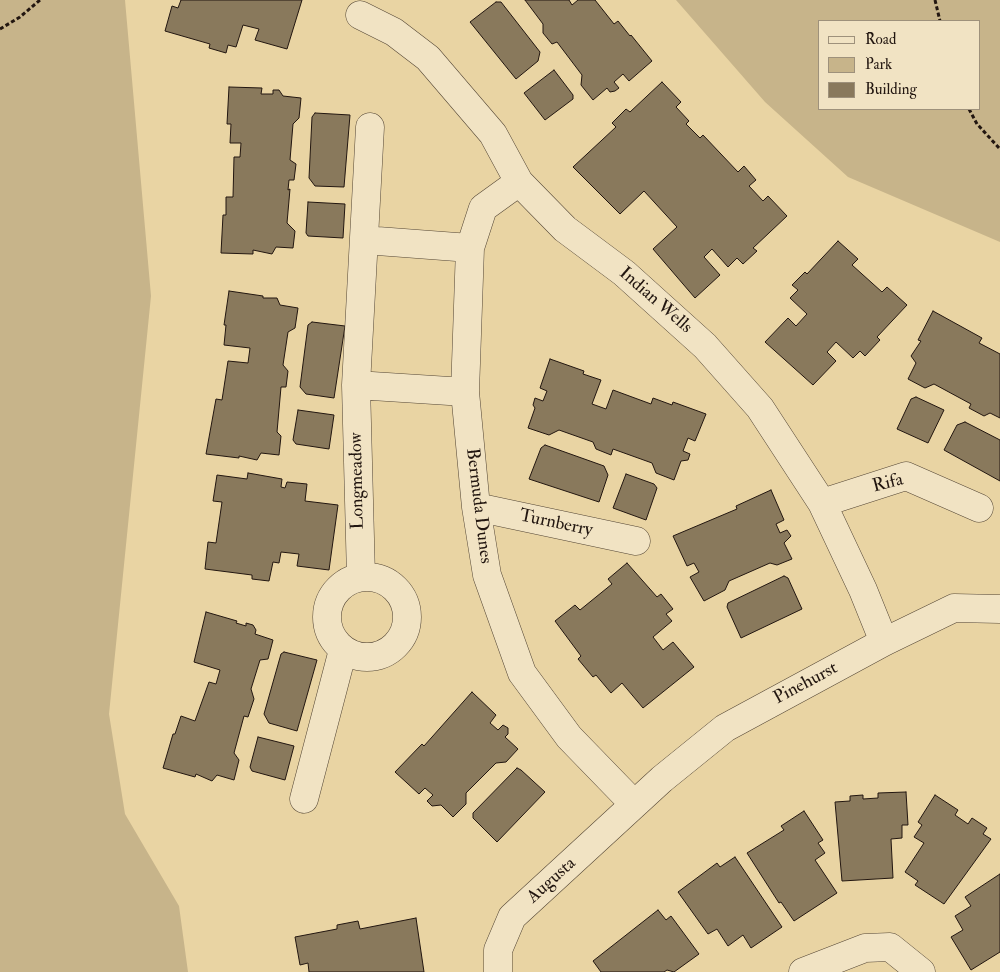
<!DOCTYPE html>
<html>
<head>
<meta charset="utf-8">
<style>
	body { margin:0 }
	#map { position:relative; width:1000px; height:972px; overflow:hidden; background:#e9d4a3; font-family:"IM FELL Double Pica",serif }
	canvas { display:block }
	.legend { position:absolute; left:818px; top:20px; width:162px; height:90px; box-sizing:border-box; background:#f1e3c3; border:1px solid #9e917b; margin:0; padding:6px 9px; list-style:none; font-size:15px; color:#221610 }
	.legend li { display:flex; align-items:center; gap:10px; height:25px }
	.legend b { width:25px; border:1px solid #9e917b }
</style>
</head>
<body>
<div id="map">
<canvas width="1000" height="972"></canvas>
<ul class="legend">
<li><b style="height:6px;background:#f1e3c3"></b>Road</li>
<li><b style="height:14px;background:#c7b48a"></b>Park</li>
<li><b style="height:14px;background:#89795c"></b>Building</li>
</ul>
</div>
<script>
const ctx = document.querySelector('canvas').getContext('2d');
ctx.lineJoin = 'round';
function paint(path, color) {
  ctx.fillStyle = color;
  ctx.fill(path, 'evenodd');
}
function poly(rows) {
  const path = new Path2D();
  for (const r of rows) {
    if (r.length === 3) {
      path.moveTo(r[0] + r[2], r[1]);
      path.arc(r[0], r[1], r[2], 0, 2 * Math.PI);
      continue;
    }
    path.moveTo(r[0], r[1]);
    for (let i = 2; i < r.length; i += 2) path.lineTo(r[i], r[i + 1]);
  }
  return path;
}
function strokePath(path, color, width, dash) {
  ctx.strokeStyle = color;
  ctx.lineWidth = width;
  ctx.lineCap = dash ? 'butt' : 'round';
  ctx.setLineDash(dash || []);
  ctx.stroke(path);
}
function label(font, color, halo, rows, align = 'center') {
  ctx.font = font + ' "IM FELL Double Pica",serif';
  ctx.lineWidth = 4;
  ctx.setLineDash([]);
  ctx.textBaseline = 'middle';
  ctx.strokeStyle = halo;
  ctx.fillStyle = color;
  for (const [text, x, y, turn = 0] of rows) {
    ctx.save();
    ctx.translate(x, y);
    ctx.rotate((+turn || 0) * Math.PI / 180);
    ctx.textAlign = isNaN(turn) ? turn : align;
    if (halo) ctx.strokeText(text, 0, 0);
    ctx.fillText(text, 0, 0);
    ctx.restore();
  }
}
paint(poly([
	[0,0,125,0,151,296,109,714,125,814,179,906,188,972,0,972],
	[676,0,1000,0,1000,242,848,177,765,102],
	[819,21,979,21,979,109,819,109]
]), '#c7b48a');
const building = poly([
	[181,0,302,0,287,49,255,40,259,29,243,25,236,47,228,45,226,53,209,48,210,44,165,31,172,6,178,8,181,0],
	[525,0,569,0,572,5,578,0,595,0,614,24,618,21,630,36,631,35,652,61,629,81,623,74,614,82,619,88,615,91,610,92,607,88,593,100,581,85,582,75,557,42,552,44,543,33,543,24,525,0],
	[496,2,501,2,540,52,538,61,516,79,470,22,496,2],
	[554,70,573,95,573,99,545,120,524,93,554,70],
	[662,82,681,102,676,107,689,121,686,124,700,138,703,135,738,172,744,166,756,180,749,186,763,201,768,196,787,216,753,248,757,251,743,264,737,258,728,267,712,249,704,257,720,275,695,298,653,249,677,227,644,191,620,214,573,167,616,127,612,123,626,109,630,112,662,82],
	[229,87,262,88,261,94,273,94,273,90,279,90,283,96,301,98,299,118,293,124,290,160,296,164,294,180,289,180,288,190,290,189,287,223,295,231,293,248,276,247,272,254,253,250,253,254,221,253,223,215,226,215,226,197,233,197,234,157,240,157,241,143,230,143,231,124,227,124,229,87],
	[315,113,350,115,344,187,315,186,309,178,312,117,315,113],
	[308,202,345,204,343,238,308,236,306,233,308,202],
	[838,241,858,259,852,265,882,292,887,287,907,305,877,337,880,340,865,356,860,351,853,358,836,342,827,352,836,361,813,385,765,342,788,318,796,326,807,314,790,298,798,290,792,285,805,272,807,274,838,241],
	[229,291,263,296,263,298,277,298,280,305,298,308,295,328,288,332,283,365,288,371,286,387,281,387,277,432,281,436,279,455,261,453,257,460,239,456,239,458,206,454,216,399,222,400,228,361,248,363,250,348,224,345,226,325,224,325,229,291],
	[933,311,982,338,979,343,1000,354,1000,418,990,413,984,416,969,408,971,404,934,384,925,388,908,379,916,363,911,356,921,341,918,340,933,311],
	[312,322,345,326,334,398,306,394,300,387,308,325,312,322],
	[550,359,584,371,583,374,601,380,592,404,606,409,613,390,651,404,653,398,672,405,673,402,706,414,695,441,688,438,683,451,690,454,688,460,681,461,674,480,656,473,652,463,613,449,611,455,596,449,593,442,559,430,549,435,528,428,535,408,533,405,535,398,543,401,547,391,540,388,550,359],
	[916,397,944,410,928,443,897,429,911,399,916,397],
	[298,410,334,415,329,449,296,444,293,440,298,410],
	[965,422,1000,440,1000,481,944,450,957,425,965,422],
	[545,445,604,466,608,475,599,502,529,479,541,448,545,445],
	[248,473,282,479,281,487,285,488,287,482,307,484,305,501,338,505,329,570,297,566,299,554,281,552,279,563,273,562,269,581,252,579,252,575,205,569,208,542,216,543,222,502,213,501,217,475,247,479,248,473],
	[626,474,654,484,657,488,646,520,613,508,626,474],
	[771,490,784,520,776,524,780,533,787,530,791,536,784,543,792,559,777,565,770,563,729,581,725,590,704,601,690,577,699,572,694,563,687,566,673,536,737,509,736,506,771,490],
	[627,563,657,597,661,594,673,609,666,614,672,621,653,637,663,650,673,642,694,667,643,708,622,683,611,693,596,675,593,677,578,659,581,656,555,621,575,605,580,610,612,584,608,579,627,563],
	[784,576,788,578,802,609,741,638,727,607,728,603,784,576],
	[206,612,237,621,236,623,246,626,246,623,253,625,256,630,255,634,273,640,268,659,260,660,251,689,254,699,248,717,244,716,234,753,239,760,234,780,217,775,212,781,196,774,195,777,163,768,173,734,175,734,181,716,195,721,209,682,216,684,220,670,194,662,206,612],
	[284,652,317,660,297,731,269,723,264,714,281,654,284,652],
	[472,692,496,715,490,723,498,730,503,725,508,728,508,734,505,737,518,749,506,762,496,763,466,793,466,804,453,817,441,805,432,806,427,801,433,795,425,788,419,794,395,772,422,744,424,746,472,692],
	[258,737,294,746,285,780,252,771,250,767,258,737],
	[517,768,521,770,545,792,497,842,473,818,473,813,517,768],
	[906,792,908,825,902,825,902,838,891,839,893,878,842,881,835,802,850,801,850,796,863,795,863,799,878,798,878,793,906,792],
	[935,795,958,810,955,815,968,824,972,818,987,828,983,834,991,839,944,904,915,885,918,881,905,872,924,843,914,837,922,825,918,822,935,795],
	[804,811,823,840,818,843,825,853,815,860,837,893,794,921,781,902,779,903,747,853,784,830,781,826,804,811],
	[735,857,782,927,751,948,743,935,728,946,717,929,708,934,678,892,717,863,720,867,735,857],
	[1000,874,1000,952,971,970,951,937,963,930,955,916,971,906,965,897,1000,874],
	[658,910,666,920,671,916,699,954,674,972,667,970,664,972,601,972,593,961,658,910],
	[416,918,424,972,309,972,308,963,300,965,295,937,337,929,337,925,358,921,360,929,416,918]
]);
paint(building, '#89795c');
strokePath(building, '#221610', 1);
const minor = poly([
	[360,15,394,32,428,58,493,134,519,182,565,229,624,273,705,346,760,408,822,503,863,590,884,642],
	[519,182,483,208,470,248,465,392,476,507,487,575,522,673,569,737,634,804],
	[364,240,470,248],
	[356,385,465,392],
	[822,503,906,476,979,508],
	[476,507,636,541],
	[367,617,40],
	[361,577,356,385,370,127],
	[304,799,343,650],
	[498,972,498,950,512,917,662,779,725,728,884,642,954,608,1000,609],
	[803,972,865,948,890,947,921,972]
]);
strokePath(minor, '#544635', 29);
strokePath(poly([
	[935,0,940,21],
	[0,29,20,17,40,0],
	[969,109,977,124,1000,149]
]), '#221610', 3, [4, 2.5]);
strokePath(minor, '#f1e3c3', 28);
label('18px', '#221610', '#f1e3c3', [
	["Indian Wells",655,301,41],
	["Longmeadow",358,481,-91],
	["Rifa",888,484,-14],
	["Bermuda Dunes",478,506,83],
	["Turnberry",556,524,12],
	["Pinehurst",806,684,-28],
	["Augusta",552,881,-42]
]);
</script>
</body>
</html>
